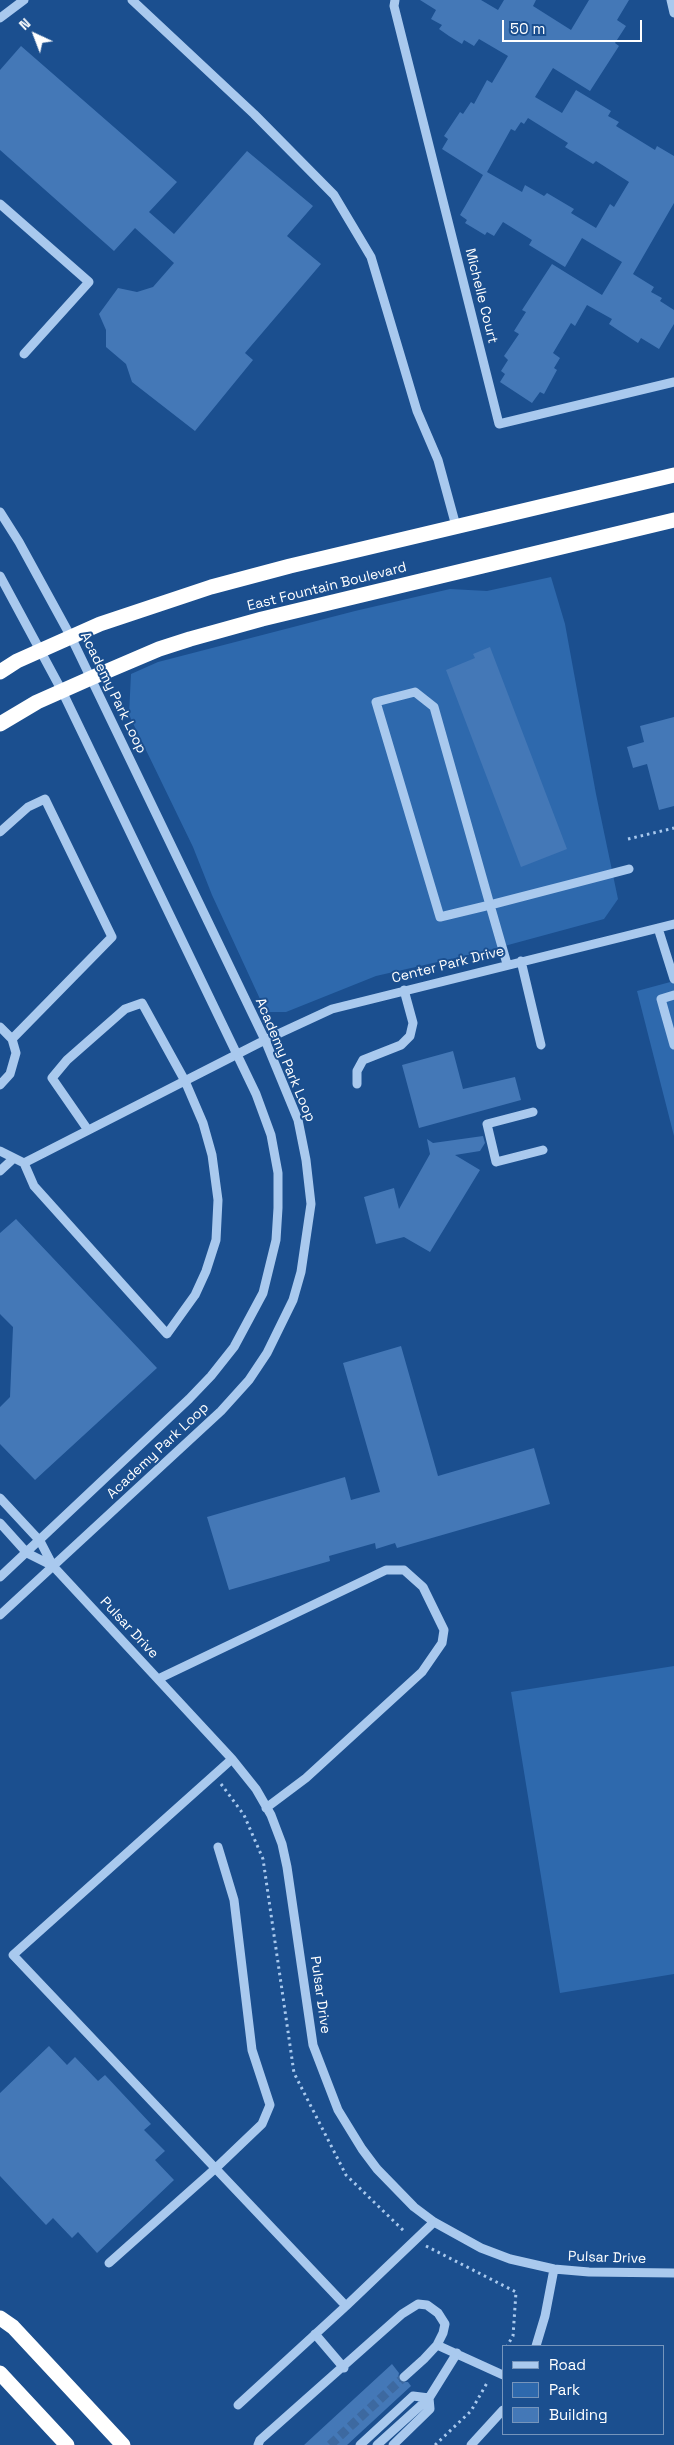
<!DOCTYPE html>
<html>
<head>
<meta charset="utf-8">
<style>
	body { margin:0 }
	#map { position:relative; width:674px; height:2445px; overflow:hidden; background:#1b4f8f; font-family:"Space Grotesk",sans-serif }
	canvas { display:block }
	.legend { position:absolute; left:502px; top:2345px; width:162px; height:90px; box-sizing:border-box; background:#1b4f8f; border:1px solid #7695bc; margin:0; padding:6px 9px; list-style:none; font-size:15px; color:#fff }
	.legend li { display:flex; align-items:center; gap:10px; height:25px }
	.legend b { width:25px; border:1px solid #7695bc }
	.north { position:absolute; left:10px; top:10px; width:50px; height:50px; -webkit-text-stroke:4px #1b4f8f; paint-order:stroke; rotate:317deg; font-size:14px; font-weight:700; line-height:20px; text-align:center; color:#fff }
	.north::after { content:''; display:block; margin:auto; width:18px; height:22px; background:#fff; clip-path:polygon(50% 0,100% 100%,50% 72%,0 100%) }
	.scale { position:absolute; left:502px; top:20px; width:140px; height:22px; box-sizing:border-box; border:2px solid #fff; border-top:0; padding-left:6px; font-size:15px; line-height:18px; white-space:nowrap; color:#fff; -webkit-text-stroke:4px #1b4f8f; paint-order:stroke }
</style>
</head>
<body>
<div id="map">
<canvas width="674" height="2445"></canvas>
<ul class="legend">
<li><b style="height:6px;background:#a9c9ee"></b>Road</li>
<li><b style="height:14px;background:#2e69ad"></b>Park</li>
<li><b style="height:14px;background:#4478b7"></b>Building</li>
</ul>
<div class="north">N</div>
<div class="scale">50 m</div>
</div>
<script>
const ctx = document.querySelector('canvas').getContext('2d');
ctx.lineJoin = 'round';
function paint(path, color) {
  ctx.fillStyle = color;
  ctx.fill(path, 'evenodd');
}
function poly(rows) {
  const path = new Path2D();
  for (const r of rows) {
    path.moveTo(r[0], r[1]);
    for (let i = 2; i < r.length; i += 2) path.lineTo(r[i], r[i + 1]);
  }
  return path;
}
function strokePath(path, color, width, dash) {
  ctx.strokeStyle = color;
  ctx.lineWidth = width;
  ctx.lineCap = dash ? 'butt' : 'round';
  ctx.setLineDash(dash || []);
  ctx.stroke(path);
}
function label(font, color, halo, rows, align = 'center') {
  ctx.font = font + ' "Space Grotesk",sans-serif';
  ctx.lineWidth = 4;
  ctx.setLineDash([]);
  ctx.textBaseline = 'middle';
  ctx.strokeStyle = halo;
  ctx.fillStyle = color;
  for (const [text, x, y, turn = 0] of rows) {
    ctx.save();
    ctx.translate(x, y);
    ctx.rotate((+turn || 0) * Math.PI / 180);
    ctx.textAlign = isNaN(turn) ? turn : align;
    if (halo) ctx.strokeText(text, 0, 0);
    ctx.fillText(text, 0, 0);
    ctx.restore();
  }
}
paint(poly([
	[551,577,565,624,596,794,618,899,604,919,486,951,376,976,286,1012,266,1012,212,895,193,847,129,715,131,674,158,662,355,611,450,589,487,591],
	[674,981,674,1136,637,991],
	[674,1666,674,1974,560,1993,511,1692]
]), '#2e69ad');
paint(poly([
	[420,0,481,0,498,10,504,0,536,0,533,6,571,30,589,0,629,0,617,20,626,26,615,43,619,46,590,91,553,68,535,97,562,113,576,90,611,111,608,116,619,122,616,126,655,150,657,146,674,156,674,203,633,274,654,287,651,292,662,298,660,301,674,310,674,324,659,349,641,338,638,343,618,330,609,324,612,319,587,305,575,326,571,323,553,353,560,358,554,368,557,370,544,394,540,392,532,403,500,382,505,374,501,371,508,360,504,356,519,334,514,331,526,312,522,310,552,264,602,295,622,262,582,238,565,267,529,245,532,240,503,222,494,236,487,232,485,235,465,223,467,220,460,215,483,175,442,149,448,139,444,136,460,112,463,114,471,102,474,104,487,80,492,83,508,56,479,39,474,46,464,40,462,44,449,36,439,29,442,25,431,19,436,10],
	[528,118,568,143,565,147,593,164,596,161,629,182,614,207,610,204,596,228,571,213,574,209,547,193,544,196,525,185,522,192,487,172,511,129,515,131,521,122,524,124],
	[21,46,177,182,149,212,174,234,247,151,313,206,287,236,321,264,245,353,253,360,195,431,132,382,126,364,106,347,106,330,99,314,118,288,137,292,153,287,174,263,135,228,114,251,0,150,0,70],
	[490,647,567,849,521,867,446,670,475,658,473,654],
	[674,717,674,806,659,810,647,764,633,768,627,747,644,742,640,726],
	[453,1051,463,1089,515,1077,521,1100,419,1128,402,1065],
	[483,1136,485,1143,480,1151,455,1155,480,1170,430,1252,404,1237,376,1244,364,1197,394,1188,399,1209,430,1154,427,1139,433,1143],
	[16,1219,157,1368,35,1480,0,1444,0,1407,10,1397,13,1327,0,1314,0,1233],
	[401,1346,438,1476,534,1448,550,1504,397,1548,395,1543,376,1549,375,1543,329,1556,330,1561,229,1590,207,1517,345,1477,351,1500,380,1492,343,1363],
	[49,2046,67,2065,75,2057,98,2081,105,2075,151,2124,144,2130,165,2151,155,2160,174,2180,97,2253,78,2232,72,2238,53,2218,46,2225,0,2176,0,2093],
	[392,2364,399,2373,398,2378,400,2382,408,2382,411,2386,347,2445,304,2445]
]), '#4478b7');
strokePath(poly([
	[330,2445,404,2377]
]), '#3d69a0', 9, [9, 4.5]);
strokePath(poly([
	[628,839,674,828],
	[221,1784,244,1815,263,1859,294,2073,346,2175,405,2232],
	[426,2246,516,2292,513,2336,507,2346],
	[435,2445,471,2411,487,2383]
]), '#a9c9ee', 3, [2.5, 4]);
strokePath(poly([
	[132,0,254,114,334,195,371,257,417,411,438,460,456,526],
	[395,0,394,6,499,424,674,382],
	[671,0,674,13],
	[0,18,24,0],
	[0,204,89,282,24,354],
	[0,512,19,542,71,637,265,1040,298,1120,306,1160,311,1204,301,1272,293,1300,267,1353,249,1380,221,1411,0,1615],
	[0,576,62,691,256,1094,271,1135,278,1173,278,1208,276,1240,263,1293,234,1347,211,1376,189,1399,0,1577],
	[0,832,28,807,45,799,112,937,12,1039],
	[658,928,674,979],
	[521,961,541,1045],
	[507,964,490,905,434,707,415,692,376,702,440,917,490,905,629,869],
	[674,995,661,999,674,1045],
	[0,1027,12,1039,16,1053,10,1074,0,1085],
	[357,1084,357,1071,363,1060,401,1045,410,1036,413,1023,404,990],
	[533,1112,487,1124,496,1162,543,1150],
	[0,1151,24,1163,265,1040,332,1009,674,924],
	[24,1163,34,1186,167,1334,195,1295,206,1271,216,1240,218,1200,212,1155,203,1123,185,1081,142,1003,125,1009,67,1060,52,1078,88,1130],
	[0,1171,14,1158],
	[0,1498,40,1541,53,1566,232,1759,256,1789,271,1815,282,1844,287,1867,313,2045,338,2110,362,2149,377,2169,414,2207,434,2222,481,2248,510,2259,554,2269,589,2272,674,2273],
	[0,1523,27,1553,53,1566],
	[158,1679,386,1570,404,1570,423,1587,444,1630,442,1643,422,1672,306,1778,266,1808],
	[232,1759,13,1955,346,2306,434,2222],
	[109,2263,217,2167,262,2124,270,2105,252,2050,234,1900,218,1847],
	[315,2334,344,2368],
	[437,2345,503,2375],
	[536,2346,545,2316,554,2269],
	[238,2405,346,2306],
	[258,2445,260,2440,402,2314,418,2304,427,2305,438,2313,445,2324,443,2333,437,2345,424,2359,404,2377],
	[360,2445,413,2396,429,2398,430,2409,393,2445],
	[377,2445,429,2398,457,2353],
	[471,2445,503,2410]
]), '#a9c9ee', 9);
strokePath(poly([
	[0,672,17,661,100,624,211,587,290,566,674,475],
	[0,724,37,702,91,678,159,649,190,639,262,619,674,520],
	[0,2318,13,2327,123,2445],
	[0,2373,67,2445]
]), '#fff', 15);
label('14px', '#fff', '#1b4f8f', [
	["Michelle Court",481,296,76],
	["East Fountain Boulevard",327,587,-14],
	["Academy Park Loop",113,693,64],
	["Center Park Drive",448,965,-14],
	["Academy Park Loop",285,1060,67],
	["Academy Park Loop",158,1451,-43],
	["Pulsar Drive",129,1628,47],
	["Pulsar Drive",320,1995,82],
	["Pulsar Drive",607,2258,2]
]);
</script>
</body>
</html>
